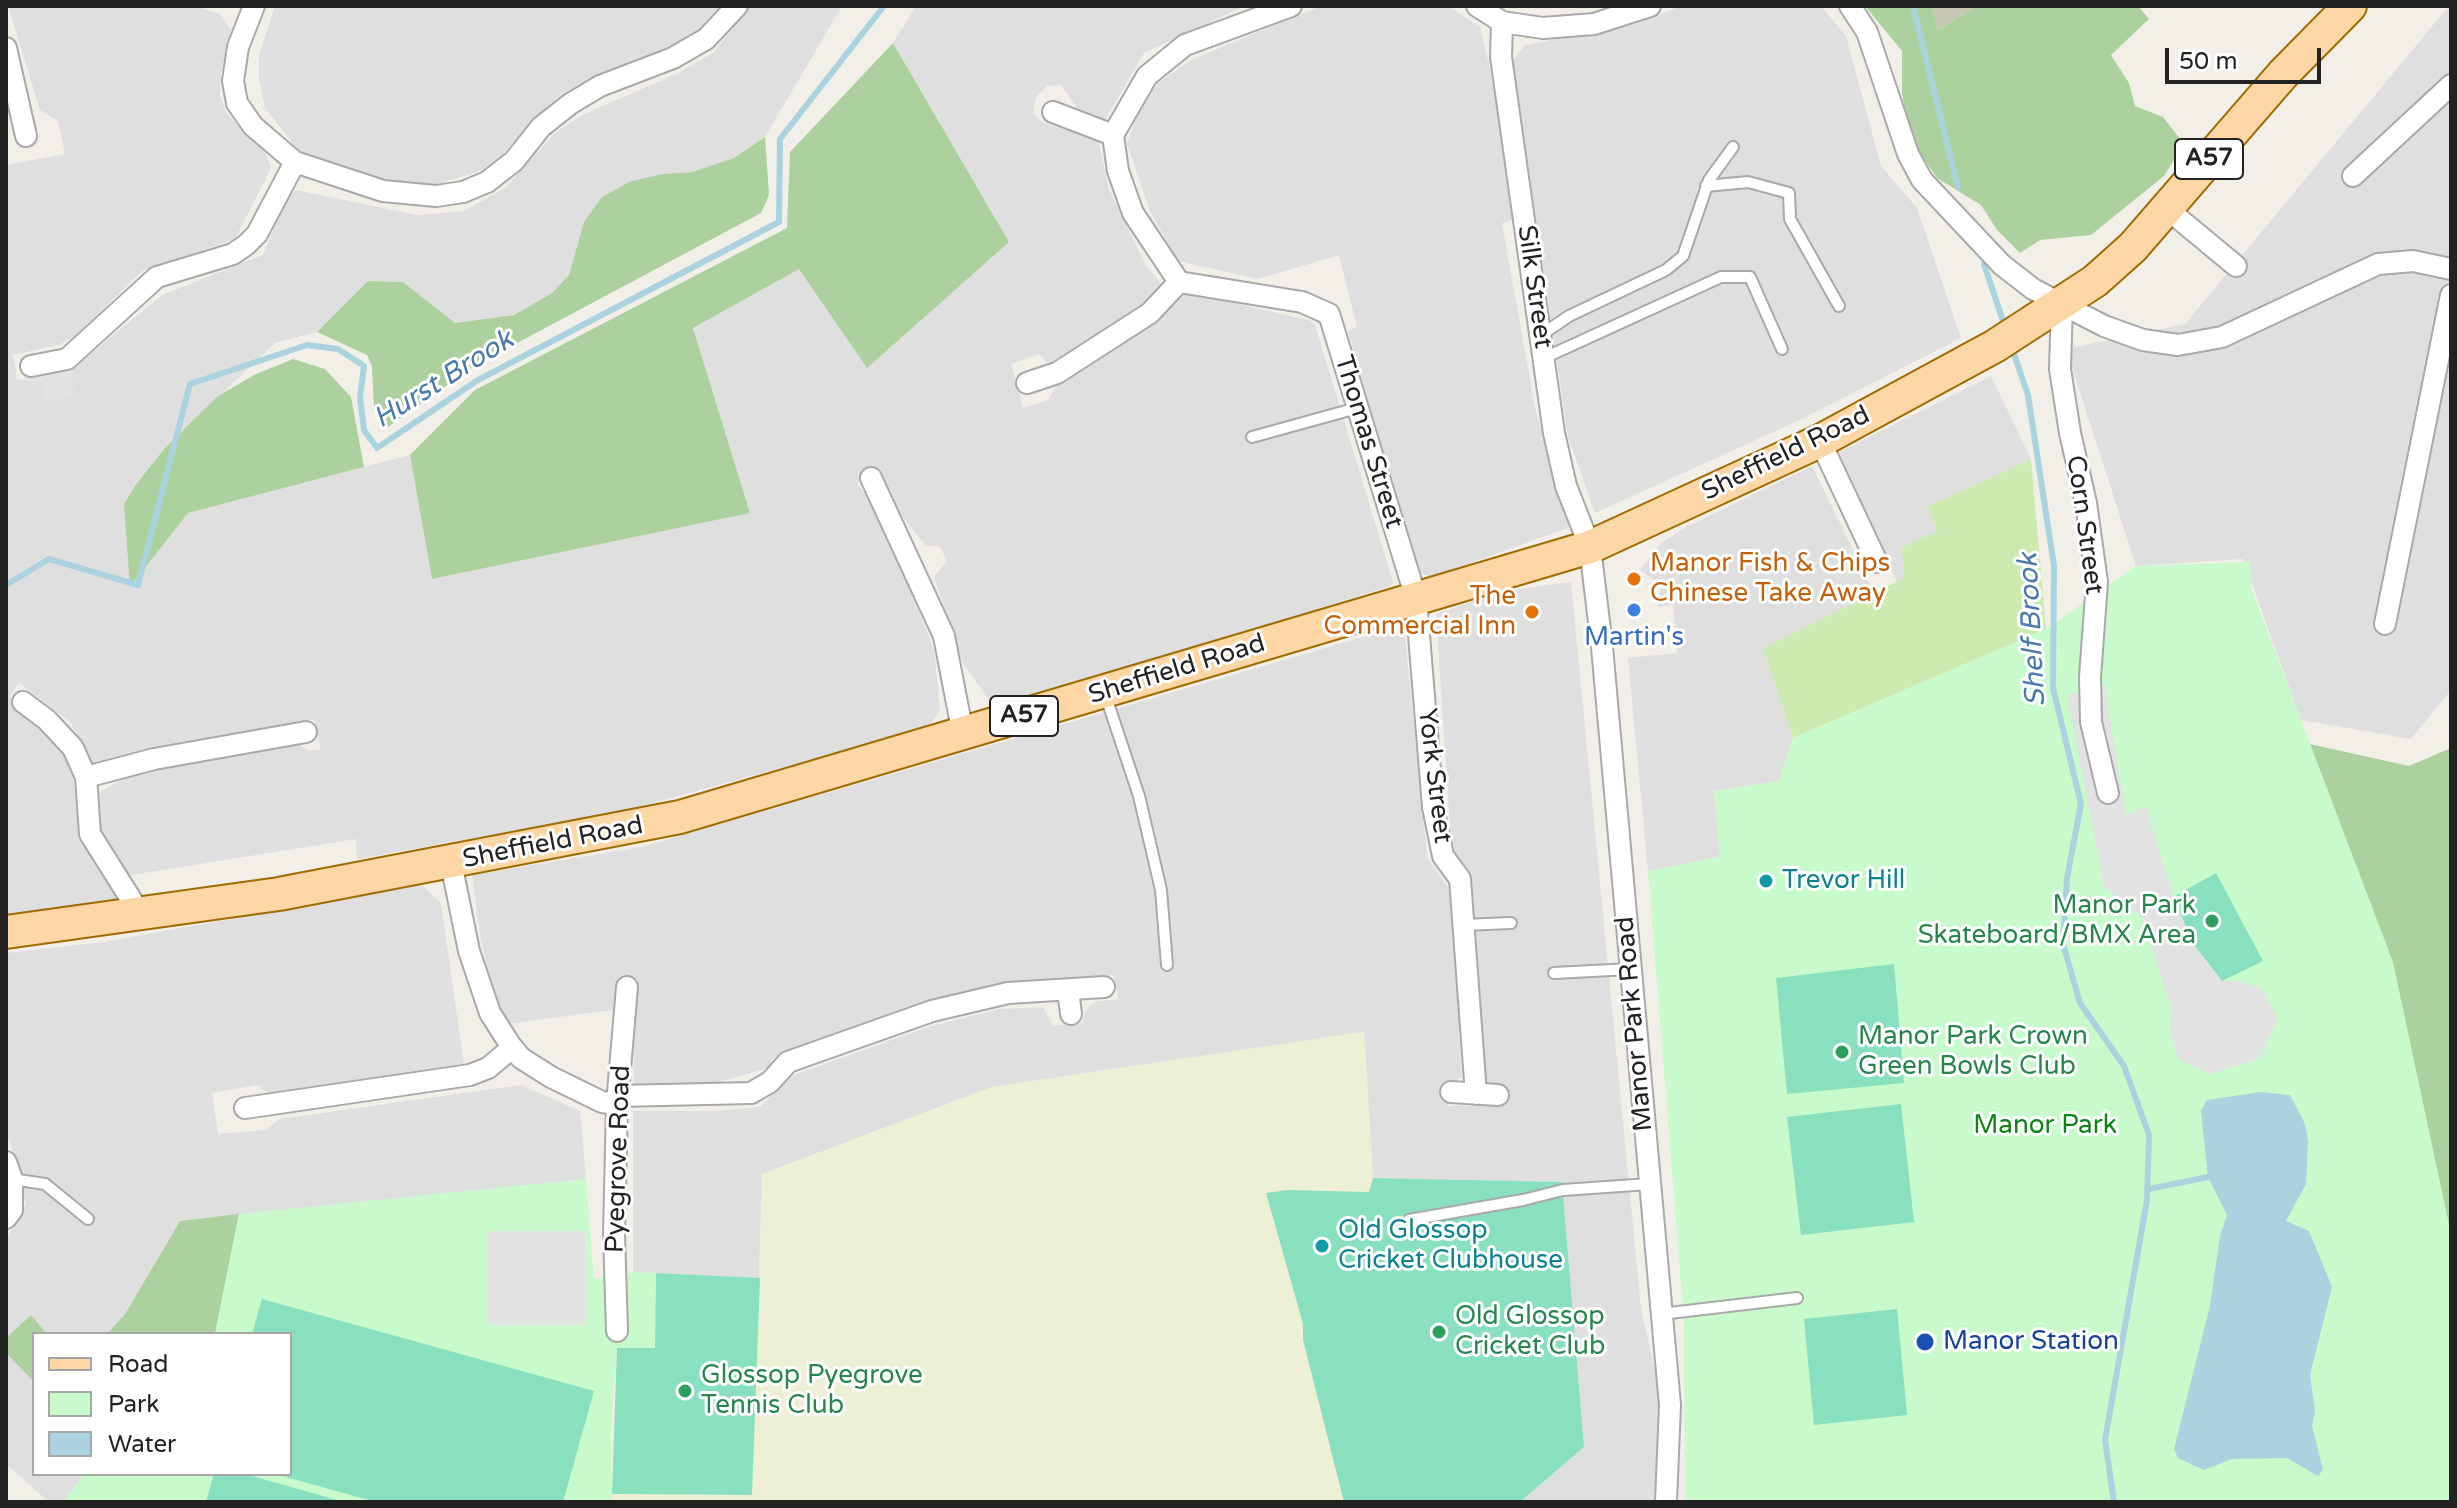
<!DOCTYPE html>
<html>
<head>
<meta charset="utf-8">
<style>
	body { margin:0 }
	#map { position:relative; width:2457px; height:1508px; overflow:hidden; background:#f2efe9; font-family:"Varela Round",sans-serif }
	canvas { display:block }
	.frame { position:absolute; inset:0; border:8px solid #222; pointer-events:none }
	.legend { position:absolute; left:32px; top:1332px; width:260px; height:144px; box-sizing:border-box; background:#fff; border:2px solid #a7a7a7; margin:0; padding:10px 14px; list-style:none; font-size:24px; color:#222 }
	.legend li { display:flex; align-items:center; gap:16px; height:40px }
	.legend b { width:40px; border:2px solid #a7a7a7 }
	.scale { position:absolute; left:2165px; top:48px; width:156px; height:36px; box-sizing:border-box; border:4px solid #222; border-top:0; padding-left:10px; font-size:24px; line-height:28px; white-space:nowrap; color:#222; -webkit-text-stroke:6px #fff; paint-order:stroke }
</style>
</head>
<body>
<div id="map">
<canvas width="2457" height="1508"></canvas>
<div class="frame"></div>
<ul class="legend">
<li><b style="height:10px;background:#fcd6a4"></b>Road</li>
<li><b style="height:22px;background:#c8facc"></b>Park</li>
<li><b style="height:22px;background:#aad3df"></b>Water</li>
</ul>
<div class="scale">50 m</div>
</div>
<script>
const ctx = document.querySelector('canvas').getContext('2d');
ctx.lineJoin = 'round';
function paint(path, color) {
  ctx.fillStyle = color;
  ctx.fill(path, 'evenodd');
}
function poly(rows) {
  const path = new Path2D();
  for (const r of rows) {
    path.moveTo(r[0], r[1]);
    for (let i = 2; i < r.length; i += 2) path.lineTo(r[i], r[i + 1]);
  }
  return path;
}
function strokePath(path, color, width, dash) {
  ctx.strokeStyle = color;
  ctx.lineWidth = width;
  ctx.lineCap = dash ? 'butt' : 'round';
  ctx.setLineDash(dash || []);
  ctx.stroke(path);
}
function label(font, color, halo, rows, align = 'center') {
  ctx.font = font + ' "Varela Round",sans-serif';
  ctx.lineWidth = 6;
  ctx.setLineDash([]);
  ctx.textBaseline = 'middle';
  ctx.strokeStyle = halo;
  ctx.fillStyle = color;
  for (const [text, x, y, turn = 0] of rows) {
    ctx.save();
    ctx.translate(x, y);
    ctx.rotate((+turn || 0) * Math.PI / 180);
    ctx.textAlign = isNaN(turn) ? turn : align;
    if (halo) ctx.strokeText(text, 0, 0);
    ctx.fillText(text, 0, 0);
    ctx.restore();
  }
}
paint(poly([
	[8,6,196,6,220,14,231,30,221,71,220,95,227,114,265,151,271,168,235,239,142,271,78,334,59,345,13,355,17,379,42,382,47,400,74,396,71,370,162,295,263,255,286,199,296,190,417,215,464,211,505,188,556,132,582,115,676,74,713,53,750,6,842,6,765,137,734,158,692,172,662,174,584,222,569,275,552,293,514,315,455,323,403,282,368,281,317,332,275,343,165,448,137,483,131,586,188,513,410,455,432,579,750,513,693,328,800,268,1009,242,893,43,916,6,1245,6,1144,53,1105,120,1081,114,1061,85,1047,86,1036,97,1033,113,1043,123,1098,139,1109,189,1145,264,1162,285,1148,300,1050,366,1039,354,1011,364,1023,408,1048,400,1057,384,1188,293,1309,320,1315,325,1393,582,1390,586,996,710,963,663,934,577,947,561,940,547,925,545,869,474,857,484,880,511,934,650,940,711,928,727,628,810,357,859,356,839,125,876,102,836,97,793,136,773,297,743,309,751,321,749,314,719,151,747,92,763,70,722,19,683,9,696,49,731,71,759,81,838,111,882,117,901,6,916,6,165,65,154,58,121,40,110],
	[275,6,720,6,697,30,664,50,593,78,561,94,535,117,503,154,480,171,434,185,383,180,343,170,298,150,265,108,259,78,259,55],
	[1321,6,1448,6,1480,27,1489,65,1518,219,1502,223,1535,408,1571,527,1431,577,1420,573,1384,459,1348,331,1357,327,1339,255,1258,279,1178,261,1150,211,1127,144,1138,113,1158,83,1193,59],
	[1681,6,1821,6,1846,36,1881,166,1917,208,1961,338,1802,419,1595,513,1568,437,1513,60,1525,45,1633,25],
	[2449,6,2451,690,2411,739,2301,720,2243,559,2136,566,2066,349,2185,324],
	[1991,376,2031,459,1927,507,1937,531,1905,578,1897,582,1837,453],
	[1812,466,1874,593,1763,648,1793,738,1779,781,1714,791,1720,857,1648,871,1628,658,1677,653,1673,605,1657,607,1662,585,1640,570,1661,543,1686,527],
	[1571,582,1641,1309,1666,1416,1660,1502,1520,1502,1584,1447,1562,1182,1373,1178,1364,1032,992,1087,763,1174,760,1278,633,1272,633,1111,717,1111,760,1107,791,1076,928,1027,1000,1009,1043,1007,1053,1026,1083,1023,1085,1011,1094,1002,1118,999,1114,975,991,985,885,1017,827,1042,793,1048,773,1059,768,1068,719,1082,718,1087,634,1090,633,1001,614,1002,613,1010,506,1024,493,989,481,941,472,875,642,847,1404,625,1427,857,1448,887,1452,913,1462,1077,1446,1085,1448,1106,1500,1105,1498,1089,1486,1083,1470,904,1451,844,1436,614,1504,591],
	[422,885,441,903,464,1065,271,1095,257,1085,212,1093,218,1134,265,1130,280,1119,521,1085,580,1111,586,1179,180,1221,125,1314,107,1334,47,1334,31,1315,6,1338,6,1241,26,1204,10,1140,6,1136,6,953,103,942],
	[6,1353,34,1382,34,1474,85,1474,63,1502,49,1502,6,1464]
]), '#e0dfdf');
paint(poly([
	[1932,6,1976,6,1938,30]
]), '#c7c7b4');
paint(poly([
	[1364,1032,1373,1178,1369,1192,1288,1190,1266,1194,1303,1324,1303,1341,1344,1502,612,1502,612,1494,752,1495,762,1174,992,1087]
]), '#eef0d5');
paint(poly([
	[2031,459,2046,629,1793,738,1763,648,1904,578,1902,548,1937,531,1927,507]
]), '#cdebb0');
paint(poly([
	[1865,6,1932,6,1938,30,1976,6,2138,6,2149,19,2111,55,2129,83,2135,106,2163,117,2184,144,2164,176,2091,235,2040,240,2020,253,1997,230,1981,205,1937,178,1909,137,1902,93,1902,51],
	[893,43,1009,242,867,368,799,269,693,328,750,513,432,579,410,455,475,390,787,228,790,152],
	[765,137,769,195,761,213,474,366,388,427,381,423,374,408,372,366,367,355,317,332,368,281,403,282,455,323,514,315,552,293,569,275,584,222,602,197,629,182,662,174,692,172,734,158],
	[293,359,325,369,351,397,364,467,188,513,130,587,124,504,137,483,165,448,218,396,254,375],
	[2269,735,2409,766,2451,748,2451,1502],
	[239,1214,215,1334,107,1334,125,1314,180,1221],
	[31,1315,47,1334,34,1334,34,1382,6,1353,6,1338]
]), '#add19e');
paint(poly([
	[2250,562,2252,591,2393,962,2451,1234,2451,1502,1685,1502,1684,1322,1648,871,1720,857,1714,791,1779,781,1793,738,2046,629,2136,566],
	[586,1179,594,1279,633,1272,656,1273,655,1349,617,1348,611,1433,612,1502,63,1502,85,1474,290,1474,290,1334,215,1334,239,1214]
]), '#c8facc');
paint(poly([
	[2216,873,2263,961,2222,981,2194,945,2173,897],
	[1894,964,1904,1083,1787,1094,1776,978],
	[1901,1104,1914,1222,1801,1235,1787,1117],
	[1373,1178,1562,1182,1584,1447,1520,1502,1344,1502,1303,1340,1303,1324,1266,1193,1288,1190,1369,1192],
	[656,1273,760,1278,752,1495,612,1494,617,1348,655,1348],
	[262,1299,594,1391,563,1502,376,1502,275,1474,290,1474,290,1334,252,1334],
	[1897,1309,1907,1415,1814,1425,1804,1319],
	[214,1474,245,1474,344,1502,206,1502]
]), '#88e0be');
paint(poly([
	[58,350,71,370,75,396,47,401,42,382,25,379,21,359],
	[2104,684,2126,815,2146,806,2173,897,2194,945,2222,981,2238,981,2261,988,2278,1018,2260,1058,2211,1074,2179,1060,2170,1033,2171,1009,2143,919,2104,886,2067,695],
	[488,1231,585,1231,585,1325,488,1325]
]), '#e2e2e2');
paint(poly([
	[2260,1092,2290,1095,2305,1124,2308,1141,2306,1184,2286,1221,2309,1231,2332,1287,2310,1375,2315,1411,2312,1426,2323,1470,2318,1476,2287,1458,2232,1459,2204,1470,2178,1458,2174,1449,2210,1306,2220,1236,2227,1215,2208,1177,2201,1111,2207,1100]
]), '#aad3df');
strokePath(poly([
	[1913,6,1958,187],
	[1984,264,2006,330],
	[2012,348,2028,395,2054,566,2053,688,2081,804,2067,878,2063,944,2080,1003,2124,1066,2149,1135,2147,1200,2105,1440,2114,1502],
	[6,585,49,559,138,585,190,384,307,345,338,349,364,366,360,397,364,430,377,448,478,380,779,222,780,139,884,6],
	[2149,1189,2208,1177]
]), '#aad3df', 6);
const lane = poly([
	[1706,186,1748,182,1789,193,1790,219,1839,306],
	[1541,335,1569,316,1666,270,1683,256,1709,180,1733,147],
	[1544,358,1721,277,1750,277,1782,349],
	[1252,437,1357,408],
	[1105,694,1139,796,1161,890,1167,965],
	[1463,925,1511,923],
	[1554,973,1630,969],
	[12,1179,45,1184,88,1219],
	[1409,1220,1523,1200,1563,1190,1649,1184],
	[1661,1314,1797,1298]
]);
const street = poly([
	[254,6,238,47,233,81,237,103,253,126,295,162,383,191,436,196,463,192,487,182,514,161,541,127,570,104,600,86,673,58,706,39,737,6],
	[1291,6,1185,45,1147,76,1113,135,1118,171,1133,213,1179,282,1302,302,1329,314,1416,598,1433,807,1443,856,1460,879,1476,1094],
	[1477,6,1502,22,1543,28,1594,24,1650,6],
	[1850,6,1867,32,1908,154,1922,180,2002,265,2033,289,2104,326,2143,340,2178,345,2222,337,2378,264,2413,261,2451,269],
	[1502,22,1501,57,1554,433,1566,486,1590,547,1602,647,1670,1405,1666,1502],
	[6,48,26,136],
	[1053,112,1113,135],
	[2353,176,2451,85],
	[2166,208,2236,266],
	[2062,304,2060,369,2070,433,2086,503,2097,582,2090,677,2091,722,2108,793],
	[31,366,67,359,157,277,233,254,246,245,257,234,295,162],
	[1027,383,1057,373,1150,313,1179,282],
	[1820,441,1877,562],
	[871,478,944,636,963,734],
	[2385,624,2451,295],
	[23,702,47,720,73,748,86,777],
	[451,863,469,951,490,1013,511,1046,521,1058,551,1077,602,1102,617,1104],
	[138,916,134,904,90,834,86,777,154,759,306,732],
	[1068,990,1071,1014],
	[1451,1092,1498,1095],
	[618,1096,751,1093,770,1082,788,1062,932,1011,1008,993,1104,987],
	[245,1108,470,1075,488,1068,512,1048],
	[6,1162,12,1179,12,1210,6,1218],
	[617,1331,614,1234,617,1104,627,987]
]);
const primary = poly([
	[6,932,279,894,680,817,1590,547,1820,441,1995,346,2095,281,2133,247,2283,74,2350,6]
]);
strokePath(lane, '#a9a9a9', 14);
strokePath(street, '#a9a9a9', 24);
strokePath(primary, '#a06b00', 36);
strokePath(lane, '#fff', 10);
strokePath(street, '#fff', 20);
strokePath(primary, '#fcd6a4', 32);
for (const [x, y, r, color] of [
	[1634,579,8,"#e8710a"],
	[1634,610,8,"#3f7fe0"],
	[1532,612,8,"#e8710a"],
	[1766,881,8,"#0f9aa8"],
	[2212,921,8,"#2e9e5b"],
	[1842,1052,8,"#2e9e5b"],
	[1322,1246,8,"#0f9aa8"],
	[1439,1332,8,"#2e9e5b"],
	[1925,1342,10,"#1a4fb4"],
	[685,1391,8,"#2e9e5b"]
]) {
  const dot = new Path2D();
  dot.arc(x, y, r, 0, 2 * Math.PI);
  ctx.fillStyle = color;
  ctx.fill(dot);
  strokePath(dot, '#fff', 3);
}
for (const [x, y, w] of [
	[2209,159,68],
	[1024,716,68]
]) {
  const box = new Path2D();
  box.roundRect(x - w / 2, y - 20, w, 40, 6);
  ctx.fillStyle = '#fff';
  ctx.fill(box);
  strokePath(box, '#222', 2);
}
label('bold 24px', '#222', null, [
	["A57",2209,159],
	["A57",1024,716]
]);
label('26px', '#222', '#fff', [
	["Silk Street",1534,287,82],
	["Thomas Street",1368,442,73],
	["Sheffield Road",1786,454,-26],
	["Corn Street",2084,525,82],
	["Sheffield Road",1177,670,-17],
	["York Street",1434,776,83],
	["Sheffield Road",553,843,-11],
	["Manor Park Road",1635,1024,-95],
	["Pyegrove Road",619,1159,-88]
]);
label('26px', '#c56008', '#fff', [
	["Manor Fish & Chips",1650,564],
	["Chinese Take Away",1650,594],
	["The",1516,597,"right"],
	["Commercial Inn",1516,627,"right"]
], 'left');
label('26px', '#366cbe', '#fff', [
	["Martin's",1634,638]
]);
label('26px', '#0d838f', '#fff', [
	["Trevor Hill",1782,881],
	["Old Glossop",1338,1231],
	["Cricket Clubhouse",1338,1261]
], 'left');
label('26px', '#27864d', '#fff', [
	["Manor Park",2196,906,"right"],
	["Skateboard/BMX Area",2196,936,"right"],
	["Manor Park Crown",1858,1037],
	["Green Bowls Club",1858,1067],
	["Old Glossop",1455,1317],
	["Cricket Club",1455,1347],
	["Glossop Pyegrove",701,1376],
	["Tennis Club",701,1406]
], 'left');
label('26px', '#0c8416', '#fff', [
	["Manor Park",2045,1126]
]);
label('26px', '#164399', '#fff', [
	["Manor Station",1943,1342]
], 'left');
label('italic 28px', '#4a7aab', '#fff', [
	["Hurst Brook",444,380,-32],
	["Shelf Brook",2033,630,-93]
]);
</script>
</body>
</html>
